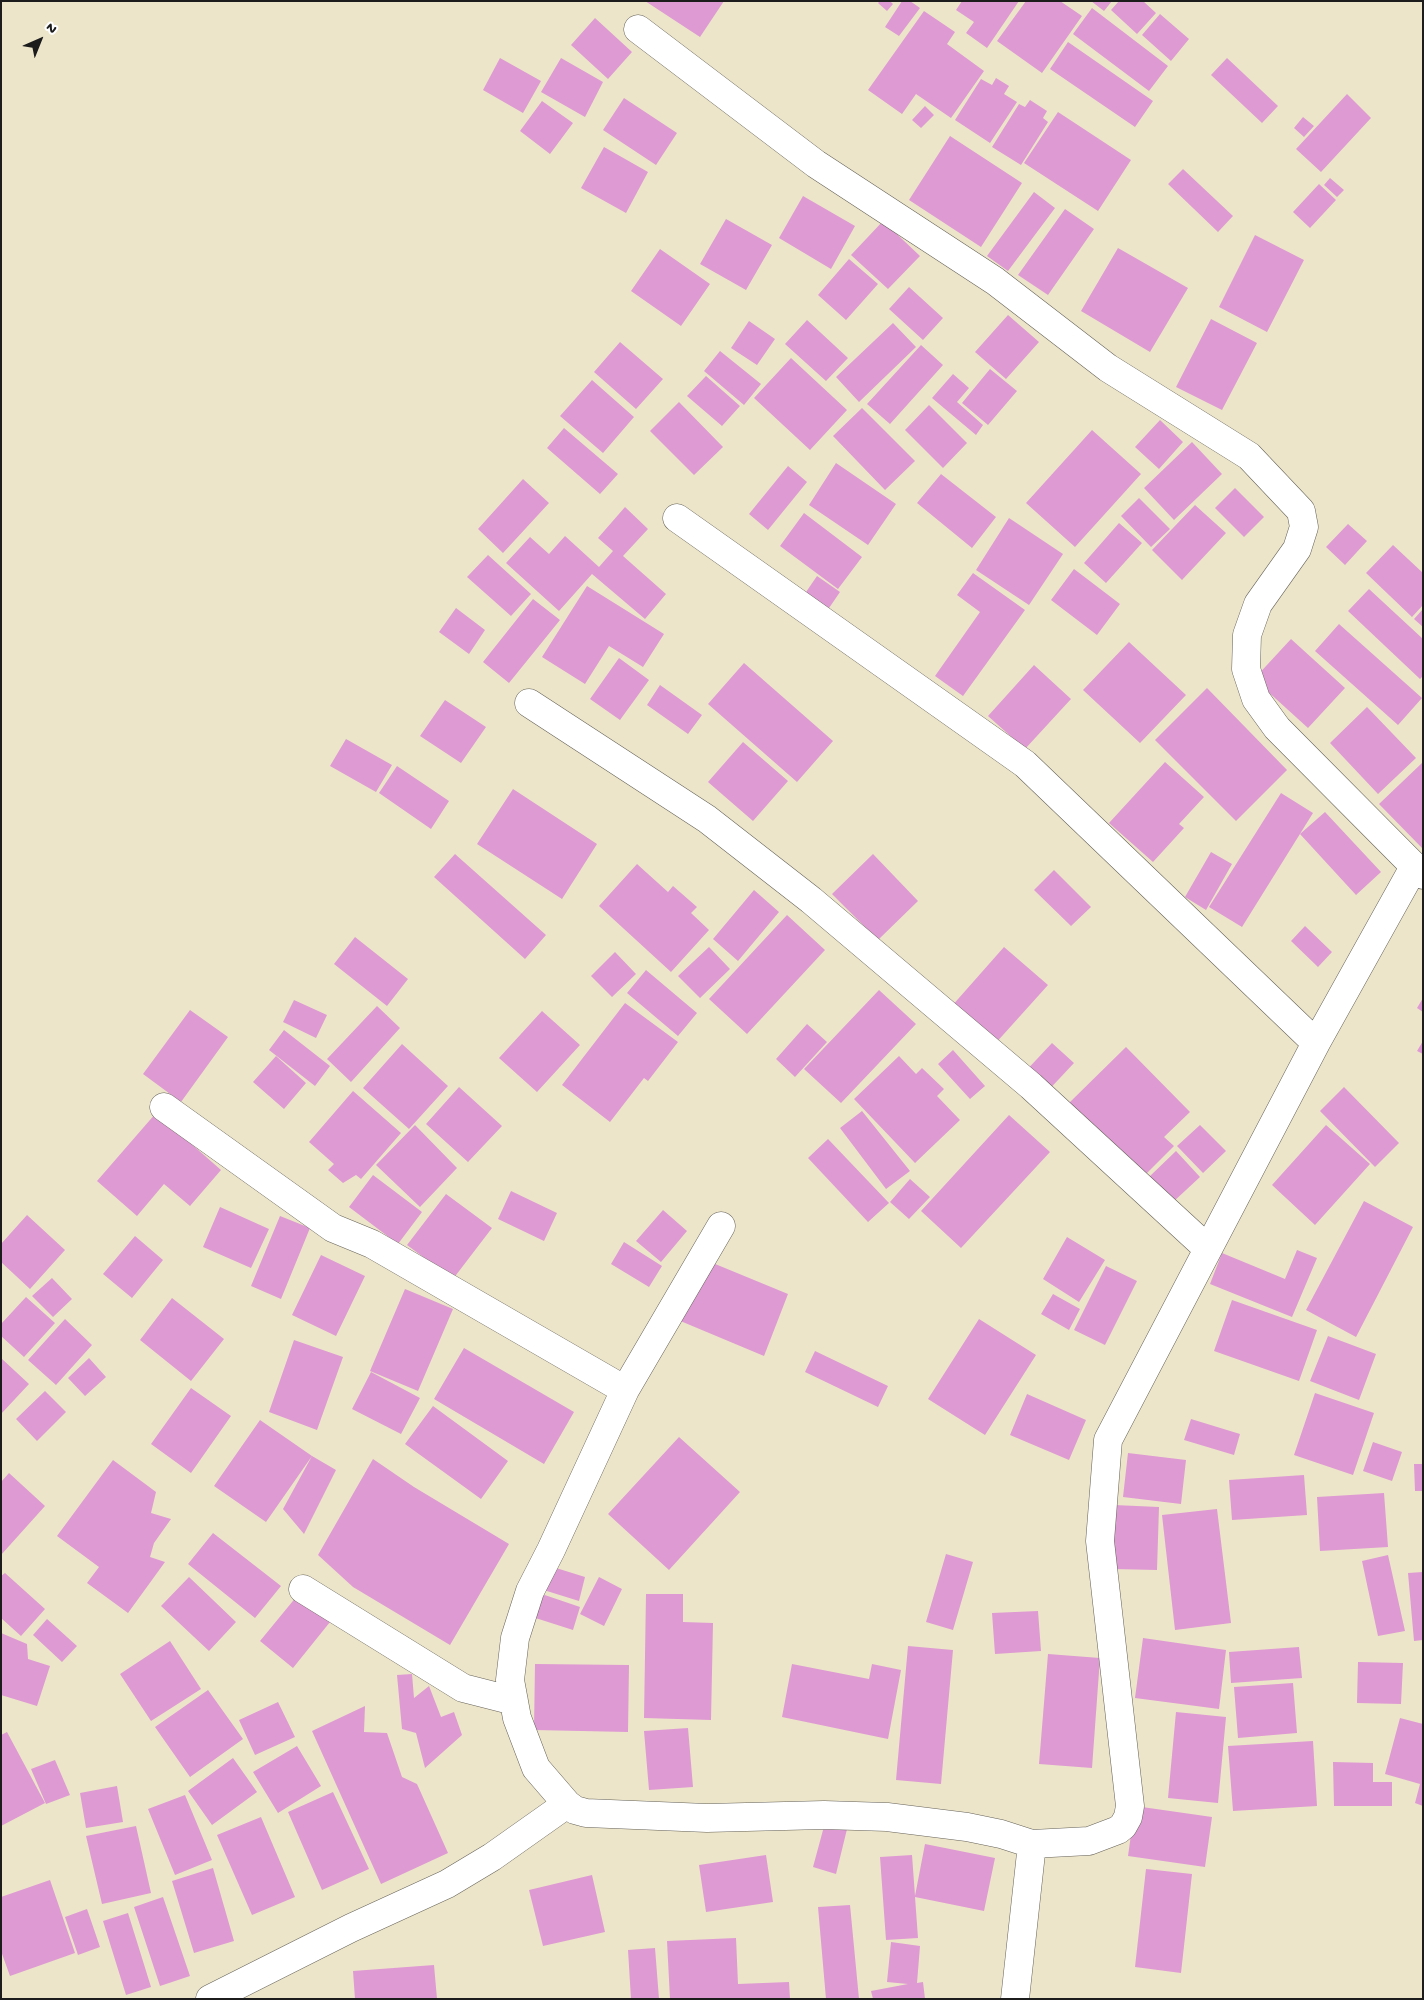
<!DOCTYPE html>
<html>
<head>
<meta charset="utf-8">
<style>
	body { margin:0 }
	#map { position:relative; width:1424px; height:2000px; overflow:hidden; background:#ede5c9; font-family:"Gochi Hand",sans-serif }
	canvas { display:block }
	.frame { position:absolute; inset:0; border:2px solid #1c1c1c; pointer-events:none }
	.north { position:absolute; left:15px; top:15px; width:50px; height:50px; -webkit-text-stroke:4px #fff; paint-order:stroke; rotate:44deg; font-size:14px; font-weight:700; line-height:20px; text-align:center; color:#1c1c1c }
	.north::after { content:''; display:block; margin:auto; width:18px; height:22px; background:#1c1c1c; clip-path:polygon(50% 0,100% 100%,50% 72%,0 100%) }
</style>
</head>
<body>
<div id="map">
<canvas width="1424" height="2000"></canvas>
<div class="frame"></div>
<div class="north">N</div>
</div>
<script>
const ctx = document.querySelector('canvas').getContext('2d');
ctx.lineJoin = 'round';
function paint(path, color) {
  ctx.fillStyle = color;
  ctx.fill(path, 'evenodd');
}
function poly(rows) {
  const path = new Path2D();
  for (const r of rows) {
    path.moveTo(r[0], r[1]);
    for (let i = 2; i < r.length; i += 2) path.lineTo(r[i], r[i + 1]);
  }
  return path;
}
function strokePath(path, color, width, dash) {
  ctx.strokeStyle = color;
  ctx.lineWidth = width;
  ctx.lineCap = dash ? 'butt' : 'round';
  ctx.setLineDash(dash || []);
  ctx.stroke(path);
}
paint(poly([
	[645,1,724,1,700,37],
	[880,1,890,1,893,4,887,11,878,3],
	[902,1,910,1,920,8,899,36,885,27],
	[962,1,1019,1,987,48,966,33,974,22,956,10],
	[1026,1,1060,1,1082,16,1042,73,997,41],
	[1091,1,1112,1,1104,11],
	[1119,1,1143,1,1156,13,1137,34,1111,10],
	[1092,8,1168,66,1149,91,1073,34],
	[924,11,955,32,947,44,984,71,951,118,916,94,902,114,868,90],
	[1160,14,1189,39,1171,61,1142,35],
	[595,18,632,52,608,79,571,45],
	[1068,42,1153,101,1135,127,1050,69],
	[500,58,541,81,523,113,483,90],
	[561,58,603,82,585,117,541,92],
	[1227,58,1278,106,1262,123,1211,75],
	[996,78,1009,86,1004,94,1017,102,990,143,955,120,981,79,992,85],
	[1347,94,1371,118,1321,172,1296,149],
	[624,98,677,133,656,165,603,130],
	[1030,100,1047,111,1043,118,1048,122,1021,165,992,147,1019,104,1025,107],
	[542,101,573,123,550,154,520,131],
	[925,106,934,115,921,128,912,120],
	[1058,112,1131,160,1098,211,1024,163],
	[1303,117,1314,126,1304,137,1294,128],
	[950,136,1022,183,981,247,909,200],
	[604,147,648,172,626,213,581,188],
	[1183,169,1233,216,1218,232,1168,184],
	[1330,178,1344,190,1337,197,1324,185],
	[1319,184,1336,200,1310,228,1293,212],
	[1034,192,1055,208,1008,271,987,256],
	[803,196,855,226,831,269,779,238],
	[1065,209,1094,229,1048,295,1018,275],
	[726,219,772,245,746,290,700,264],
	[883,221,920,256,888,289,851,255],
	[1255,235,1304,260,1267,332,1219,307],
	[1118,248,1188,288,1150,352,1081,311],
	[660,249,710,284,681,326,631,291],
	[849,259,878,284,846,320,818,295],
	[909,287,943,318,923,340,889,309],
	[1008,315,1039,342,1006,379,975,352],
	[1211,319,1257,343,1222,410,1176,387],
	[807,320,848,358,826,381,785,344],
	[749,321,775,339,757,365,731,348],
	[893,323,916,347,859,402,836,377],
	[620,342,663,379,636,409,594,372],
	[921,345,943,365,890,424,867,404],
	[720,351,761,384,744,405,704,371],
	[791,358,847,410,810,450,754,398],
	[990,369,1017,391,988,425,962,403],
	[953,374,969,388,957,402,983,425,976,435,932,398],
	[706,376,740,406,722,426,687,396],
	[592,380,634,417,603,453,560,416],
	[679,402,723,447,694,475,650,431],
	[929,405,967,443,943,468,905,430],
	[862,408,915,461,885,490,833,436],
	[1160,420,1183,442,1159,469,1135,447],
	[564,428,618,474,600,494,547,448],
	[1092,430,1141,474,1075,547,1026,503],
	[1192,442,1222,474,1174,520,1144,488],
	[836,463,896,504,868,545,809,505],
	[788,466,807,482,768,530,749,514],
	[941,474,996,517,972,548,917,503],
	[523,479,549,503,503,553,478,529],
	[1235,488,1264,517,1244,537,1215,508],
	[1139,498,1170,529,1151,547,1121,516],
	[1195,505,1226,533,1182,580,1152,550],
	[625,507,648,529,623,556,666,594,645,619,592,574,559,611,506,563,530,537,549,554,565,536,599,567,613,551,598,538],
	[804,513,862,557,838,589,780,546],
	[1009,518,1063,554,1029,605,976,570],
	[1119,523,1142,543,1106,583,1084,563],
	[1348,524,1367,541,1345,565,1326,547],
	[1393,545,1423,573,1423,605,1412,617,1366,573],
	[488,555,531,594,511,616,467,577],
	[1074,569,1120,604,1097,635,1051,600],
	[973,573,1025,610,963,696,935,676,980,612,957,595],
	[817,576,840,592,827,611,804,595],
	[587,586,664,634,643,667,609,646,585,684,542,657],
	[1369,589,1423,639,1423,676,1420,679,1348,611],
	[533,599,560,620,509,683,483,662],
	[456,608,485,630,469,654,439,632],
	[1423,609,1423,627,1414,619],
	[1339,624,1422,698,1398,725,1315,651],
	[1291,639,1345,688,1308,728,1254,679],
	[1129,642,1186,695,1140,743,1083,690],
	[619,658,649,680,620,720,590,699],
	[744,663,833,741,797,782,708,704],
	[1034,665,1071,699,1025,749,988,716],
	[660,685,702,715,688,734,647,705],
	[1207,688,1287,770,1236,821,1155,740],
	[445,700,486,727,461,763,420,736],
	[1367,707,1416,758,1378,794,1330,743],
	[346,739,392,765,376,792,330,766],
	[743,742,788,781,753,821,708,782],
	[1165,762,1204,797,1179,824,1184,828,1153,862,1109,823],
	[1422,763,1423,764,1423,849,1379,804],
	[397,766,449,801,431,829,379,793],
	[513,789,597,844,562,899,477,844],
	[1281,793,1313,813,1242,927,1209,907],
	[1325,812,1381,872,1356,895,1300,834],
	[1211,852,1232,864,1206,910,1185,897],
	[455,854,546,935,525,959,434,877],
	[873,854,918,901,878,940,832,894],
	[637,864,668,892,673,886,697,907,691,913,709,930,671,972,599,906],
	[1054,870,1091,907,1071,926,1034,890],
	[754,890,779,912,738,961,713,939],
	[787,915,825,950,747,1034,709,999],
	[1305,926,1332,952,1318,967,1291,941],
	[355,937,408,979,387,1006,334,964],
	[709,947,730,969,700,998,678,976],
	[1004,947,1048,985,994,1045,951,1007],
	[615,952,636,974,612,997,591,976],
	[646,970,697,1013,678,1036,627,993],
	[879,990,916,1024,841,1103,804,1069],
	[1423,998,1423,1012,1417,1008],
	[294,1000,327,1015,316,1038,283,1022],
	[625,1003,678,1042,648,1081,644,1078,610,1122,562,1085],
	[377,1006,400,1028,351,1082,327,1059],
	[190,1010,228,1037,181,1102,143,1074],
	[542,1011,580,1045,537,1092,499,1058],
	[807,1024,827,1042,795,1077,776,1059],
	[284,1030,330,1066,315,1086,269,1050],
	[1423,1041,1423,1054,1417,1051],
	[1052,1043,1074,1063,1044,1095,1022,1075],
	[402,1044,448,1086,409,1129,363,1088],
	[1126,1047,1190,1112,1164,1137,1174,1146,1142,1178,1068,1104],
	[953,1050,985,1086,970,1099,938,1064],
	[276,1056,306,1083,284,1109,253,1082],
	[899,1056,916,1074,922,1068,944,1089,937,1096,960,1120,915,1163,854,1099],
	[459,1087,502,1126,468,1162,426,1124],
	[1344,1087,1399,1143,1375,1167,1320,1111],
	[353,1091,401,1133,361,1179,356,1175,343,1183,328,1170,334,1164,309,1142],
	[862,1111,910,1171,886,1189,840,1128],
	[156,1113,221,1170,190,1206,164,1184,137,1216,97,1181],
	[1009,1115,1050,1152,961,1248,921,1211],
	[415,1125,457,1168,420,1207,376,1165],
	[1200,1125,1226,1151,1203,1173,1177,1146],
	[1326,1125,1370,1164,1315,1225,1272,1185],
	[828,1139,889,1203,868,1222,808,1158],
	[1176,1151,1200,1177,1172,1203,1149,1177],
	[373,1175,422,1212,398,1244,349,1207],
	[910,1179,930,1197,909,1219,890,1202],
	[511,1191,557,1213,544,1241,498,1219],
	[446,1194,492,1228,453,1279,407,1245],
	[1364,1201,1413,1227,1356,1337,1306,1310],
	[220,1207,269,1229,251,1268,203,1247],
	[663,1210,687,1231,661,1262,636,1241],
	[27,1215,65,1250,30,1289,1,1262,1,1244],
	[280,1216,310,1228,281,1299,251,1286],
	[135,1236,163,1260,132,1298,103,1274],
	[1067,1237,1105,1260,1079,1302,1043,1279],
	[624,1242,662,1266,649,1287,611,1264],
	[1297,1250,1317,1258,1292,1317,1210,1284,1222,1253,1285,1279],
	[321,1255,365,1276,336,1336,292,1315],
	[703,1259,788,1294,764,1356,678,1320],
	[1106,1266,1137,1281,1105,1345,1074,1330],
	[52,1278,72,1299,53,1317,32,1296],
	[405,1289,453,1309,418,1391,370,1371],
	[1053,1294,1080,1309,1069,1330,1041,1314],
	[26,1297,55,1323,24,1357,1,1336,1,1324],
	[172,1298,224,1339,191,1381,140,1340],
	[1232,1300,1317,1330,1299,1381,1214,1351],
	[65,1319,92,1345,56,1385,28,1360],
	[979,1319,1036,1355,985,1435,928,1399],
	[1328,1336,1376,1354,1359,1400,1310,1381],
	[294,1340,343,1357,317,1430,269,1412],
	[464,1348,574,1412,544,1464,434,1399],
	[815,1351,888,1386,878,1407,805,1372],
	[1,1358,29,1384,1,1414],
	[89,1358,106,1377,85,1396,68,1378],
	[371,1372,420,1398,401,1434,352,1409],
	[191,1388,231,1416,191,1473,151,1444],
	[45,1391,66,1412,37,1441,16,1419],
	[1315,1393,1374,1413,1353,1475,1294,1455],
	[1027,1394,1086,1420,1069,1460,1010,1435],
	[433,1406,508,1461,481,1499,405,1444],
	[1191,1419,1240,1434,1234,1455,1184,1440],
	[260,1420,312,1456,266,1522,214,1486],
	[679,1437,740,1492,669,1570,608,1514],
	[1373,1442,1402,1452,1392,1481,1363,1471],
	[1128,1453,1186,1460,1181,1504,1123,1497],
	[312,1456,336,1470,304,1534,283,1509],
	[373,1459,414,1487,509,1544,450,1645,353,1587,318,1555],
	[113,1460,156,1492,151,1513,171,1519,154,1543,150,1557,165,1562,128,1613,87,1583,99,1567,57,1536],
	[1414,1464,1423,1464,1423,1491,1415,1491],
	[9,1473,45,1506,1,1555,1,1482],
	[1304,1475,1307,1515,1232,1520,1229,1480],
	[1384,1493,1388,1547,1320,1551,1317,1497],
	[1114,1505,1159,1507,1157,1570,1113,1569],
	[1217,1509,1231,1623,1175,1630,1162,1515],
	[213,1533,281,1586,255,1618,188,1564],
	[946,1554,973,1562,953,1630,926,1622],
	[1388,1555,1405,1631,1378,1636,1362,1561],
	[540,1563,585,1577,579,1601,534,1587],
	[1423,1572,1423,1640,1414,1641,1408,1573],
	[5,1573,45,1609,21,1636,1,1618,1,1576],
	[189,1577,236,1622,209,1651,161,1606],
	[599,1577,622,1589,604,1626,580,1614],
	[530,1590,580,1607,573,1630,523,1614],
	[646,1594,683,1594,683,1622,713,1623,711,1720,644,1718],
	[297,1596,330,1622,293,1668,260,1641],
	[1038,1611,1041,1651,995,1654,992,1613],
	[47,1619,77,1646,62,1662,33,1635],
	[1,1633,27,1644,28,1659,50,1666,37,1706,1,1695],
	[1143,1638,1226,1650,1219,1709,1135,1698],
	[170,1641,201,1689,151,1721,120,1674],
	[908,1646,953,1650,941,1784,896,1780],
	[1299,1647,1302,1678,1231,1683,1229,1652],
	[1048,1654,1100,1658,1092,1768,1039,1764],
	[1358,1662,1403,1663,1401,1704,1357,1703],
	[535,1664,629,1665,628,1732,534,1730],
	[792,1664,869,1679,872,1664,901,1670,888,1739,782,1717],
	[412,1674,414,1698,429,1686,441,1717,454,1712,462,1735,425,1768,416,1733,402,1729,397,1675],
	[1293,1683,1297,1733,1238,1738,1234,1687],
	[208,1690,243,1739,190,1777,155,1727],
	[278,1702,295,1737,255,1755,239,1720],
	[365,1706,364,1732,387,1733,402,1777,417,1784,448,1853,381,1884,312,1731],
	[1176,1712,1226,1717,1218,1803,1168,1798],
	[1400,1718,1423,1724,1423,1806,1415,1803,1420,1784,1385,1774],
	[688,1728,693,1787,649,1790,644,1731],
	[7,1732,45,1803,1,1826,1,1735],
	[1313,1741,1317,1806,1233,1811,1228,1746],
	[297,1746,321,1786,278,1813,253,1772],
	[233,1758,257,1792,212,1825,188,1791],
	[55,1760,70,1795,46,1804,31,1769],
	[1333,1762,1373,1763,1373,1782,1392,1782,1392,1806,1334,1806],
	[117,1786,123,1822,86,1828,80,1793],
	[333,1792,369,1869,322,1890,288,1812],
	[185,1795,212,1860,175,1875,148,1809],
	[1135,1806,1212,1817,1205,1867,1128,1856],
	[261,1817,295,1897,252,1915,217,1835],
	[826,1819,848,1825,836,1874,813,1867],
	[136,1826,151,1893,102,1904,86,1836],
	[925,1844,995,1858,984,1911,915,1897,918,1938,886,1940,880,1857,912,1855,915,1896],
	[766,1855,773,1902,706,1912,699,1865],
	[213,1868,234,1941,194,1953,172,1881],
	[1146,1869,1192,1874,1181,1973,1135,1967],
	[592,1875,605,1932,543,1946,529,1890],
	[50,1880,75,1953,10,1976,1,1951,1,1897],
	[163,1897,190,1976,160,1986,134,1907],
	[850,1905,859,1999,826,1999,818,1907],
	[87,1909,100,1947,78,1955,65,1917],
	[128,1913,151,1987,126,1995,103,1921],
	[736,1938,738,1984,789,1982,790,1999,670,1999,667,1941],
	[891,1942,920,1946,917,1983,923,1982,925,1999,873,1999,871,1991,908,1984,887,1982],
	[655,1948,659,1999,631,1999,628,1950],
	[434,1965,437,1999,355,1999,353,1971]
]), '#de9ad3');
const minor = poly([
	[638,29,816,164,995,281,1108,368,1249,456,1301,511,1304,527,1297,549,1258,604,1247,635,1246,669,1256,699,1277,728,1423,875],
	[677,518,1025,764,1316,1043],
	[529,703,707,819,811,900,1031,1086,1208,1249],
	[164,1107,333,1228,372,1244,625,1390],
	[721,1226,625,1390,551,1550,530,1591,515,1638,510,1680,517,1718,536,1768,567,1804,575,1810,586,1813,707,1818,824,1815,887,1817,967,1827,1001,1834,1032,1844,1089,1841,1118,1830,1123,1826,1128,1817,1130,1806,1100,1541,1108,1440,1316,1043,1414,867],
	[303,1589,463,1688,514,1701],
	[210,1999,351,1928,447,1884,492,1857,567,1804],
	[1015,1999,1032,1844]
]);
strokePath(minor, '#656259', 29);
strokePath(minor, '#fff', 28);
</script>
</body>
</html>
